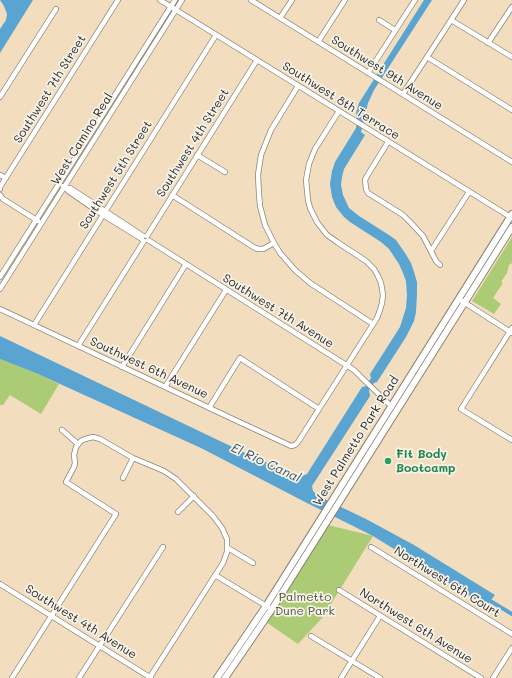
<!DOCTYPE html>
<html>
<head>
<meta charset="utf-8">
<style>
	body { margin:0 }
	canvas { display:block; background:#f2ddbf }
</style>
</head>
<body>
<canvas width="512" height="678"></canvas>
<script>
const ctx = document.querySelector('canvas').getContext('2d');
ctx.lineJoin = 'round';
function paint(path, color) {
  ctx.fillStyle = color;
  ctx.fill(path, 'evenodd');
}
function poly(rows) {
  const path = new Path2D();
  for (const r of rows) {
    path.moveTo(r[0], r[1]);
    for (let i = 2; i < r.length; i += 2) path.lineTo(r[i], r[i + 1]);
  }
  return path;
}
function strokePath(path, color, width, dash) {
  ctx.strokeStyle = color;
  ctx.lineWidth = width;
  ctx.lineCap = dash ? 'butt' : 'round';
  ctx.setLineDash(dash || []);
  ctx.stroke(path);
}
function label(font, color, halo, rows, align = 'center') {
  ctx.font = font + ' Mali,sans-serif';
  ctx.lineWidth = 3.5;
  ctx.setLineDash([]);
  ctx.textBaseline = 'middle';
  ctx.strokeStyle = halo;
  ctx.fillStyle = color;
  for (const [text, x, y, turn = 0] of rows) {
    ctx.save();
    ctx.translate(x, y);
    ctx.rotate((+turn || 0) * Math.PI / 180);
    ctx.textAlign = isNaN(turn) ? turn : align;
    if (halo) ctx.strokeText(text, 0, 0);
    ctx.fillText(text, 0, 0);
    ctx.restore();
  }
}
paint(poly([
	[512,237,512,263,509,265,507,273,501,282,503,283,493,298,501,304,494,314,472,301],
	[0,359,38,374,59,384,41,414,10,395,3,405,0,405],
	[328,525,373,536,323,617,298,644,266,622]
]), '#abcc74');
paint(poly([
	[0,0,33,0,0,53,0,29,6,20,7,14,4,6],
	[424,0,432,0,374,90,368,103,361,132,365,135,344,169,342,177,341,185,343,195,349,208,359,216,389,235,396,240,405,253,411,263,414,272,417,282,417,294,416,312,414,321,406,337,377,382,374,383,369,390,370,396,312,486,313,491,318,496,366,519,414,545,495,595,486,606,373,536,307,503,201,448,38,374,0,359,0,336,243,452,296,476,302,476,307,474,362,387,366,386,371,378,370,374,400,327,406,308,407,295,406,281,403,273,399,264,389,249,381,242,350,222,344,217,336,207,332,197,330,184,332,171,335,162,356,128,357,118,356,113,359,103]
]), '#59a4d1');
strokePath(poly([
	[487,599,512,614]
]), '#59a4d1', 4);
const minor = poly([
	[160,0,512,218],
	[251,0,512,162],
	[280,18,292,0],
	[379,20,395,30],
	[451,20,512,57],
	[318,42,345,0],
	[488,43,512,7],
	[427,57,512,110],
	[368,73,415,0],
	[298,86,271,130,261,155,258,175,259,194,260,206,265,225,274,243,280,253,295,270,310,283,373,324],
	[403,94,464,0],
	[0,97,56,9],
	[388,142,367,176,365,180,366,189,368,193,403,215,411,223,423,236,436,261,440,265],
	[197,155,225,172],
	[0,175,6,178],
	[63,186,66,188,70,188,143,236],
	[66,188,68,191,103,215,142,239],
	[0,189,0,187,118,0],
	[0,195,3,199,38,221],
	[172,195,255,248,259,249,263,249,274,243],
	[147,236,257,60],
	[148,240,354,370,362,378,391,406],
	[431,251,469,192],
	[0,277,175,0],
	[0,289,182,0],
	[459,299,512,333],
	[0,309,235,420,291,446,295,445,298,442,377,318,380,310,382,303,383,295,381,283,378,276,374,269,366,261,337,242,327,235,317,222,310,208,308,200,306,180,309,164,315,149,339,111],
	[34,325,216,35],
	[512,328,461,409,512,440],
	[78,346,144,241],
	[122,367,186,264],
	[165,387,226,290],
	[209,408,240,358,319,409],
	[62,430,78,444],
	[123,478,133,458],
	[178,512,194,496],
	[371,547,512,634],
	[228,548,253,563],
	[215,575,268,607],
	[0,584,151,678],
	[339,590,481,678],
	[311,636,380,678],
	[12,678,116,514,66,482,74,467,75,463,74,455,76,447,81,441,85,439,93,437,100,439,133,458,164,471,176,479,213,516,222,528,227,539,227,552,223,563,150,677],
	[79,678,163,547],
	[341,678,380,616],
	[493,678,512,648]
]);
const major = poly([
	[217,678,266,606,512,214],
	[225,678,272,609,512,227]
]);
strokePath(minor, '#8e8475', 6);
strokePath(major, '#8e8475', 8);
strokePath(minor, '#fff', 4.5);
strokePath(major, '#fff', 6);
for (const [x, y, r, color] of [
	[388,461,4,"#2e9e5b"]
]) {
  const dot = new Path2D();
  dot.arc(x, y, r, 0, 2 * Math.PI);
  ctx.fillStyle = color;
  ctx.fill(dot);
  strokePath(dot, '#f7f3e8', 1.5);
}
label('12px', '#2b2b2b', '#f7f3e8', [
	["Southwest 9th Avenue",387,73,32],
	["Southwest 7th Street",50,89,-58],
	["Southwest 8th Terrace",341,101,32],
	["West Camino Real",82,139,-58],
	["Southwest 4th Street",193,143,-58],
	["Southwest 5th Street",116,175,-58],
	["Southwest 7th Avenue",278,311,32],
	["Southwest 6th Avenue",149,368,25],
	["West Palmetto Park Road",356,441,-58],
	["Northwest 6th Court",447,582,32],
	["Southwest 4th Avenue",81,622,32],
	["Northwest 6th Avenue",416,626,32]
]);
label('bold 12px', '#27864d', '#f7f3e8', [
	["Fit Body",396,454],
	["Bootcamp",396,468]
], 'left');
label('12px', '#4b533d', '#f7f3e8', [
	["Palmetto",305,597],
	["Dune Park",305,611]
]);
label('italic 13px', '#3b5565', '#f7f3e8', [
	["El Rio Canal",266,463,25]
]);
</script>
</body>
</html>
